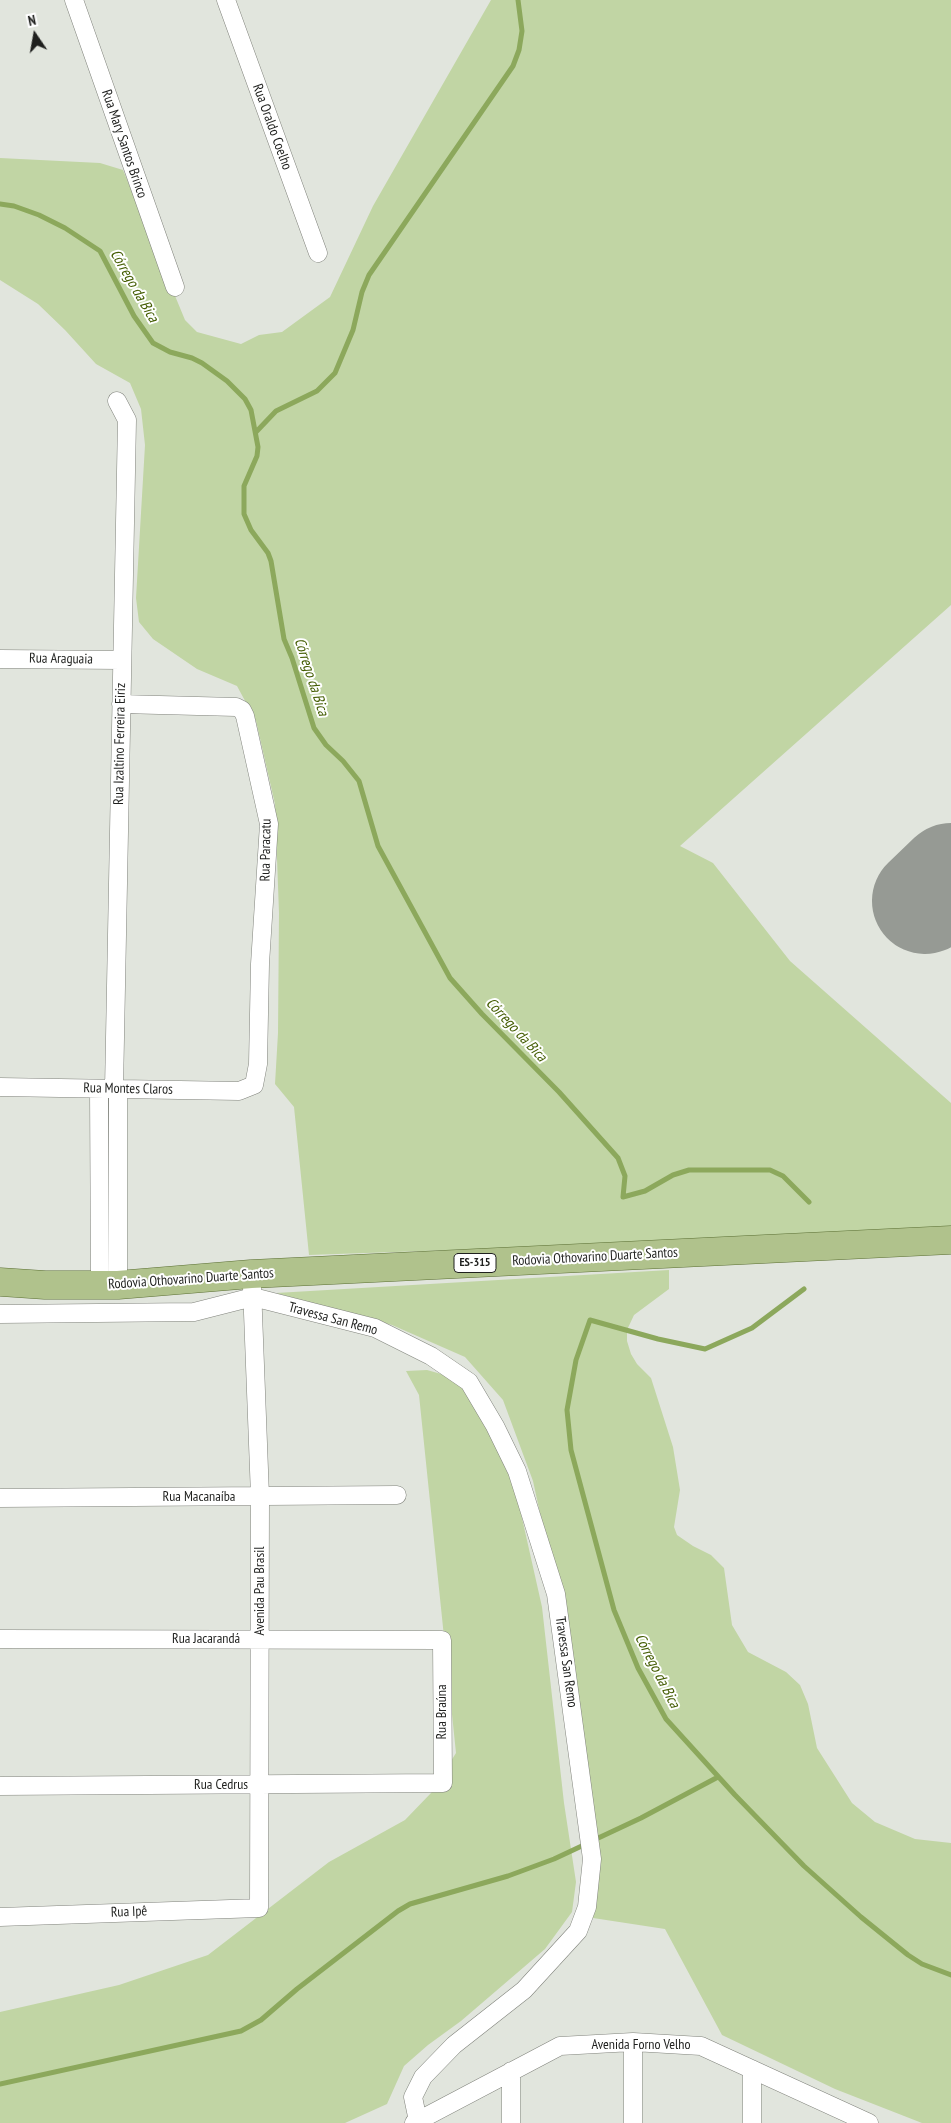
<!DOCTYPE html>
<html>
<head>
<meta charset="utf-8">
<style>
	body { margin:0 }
	#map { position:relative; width:951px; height:2123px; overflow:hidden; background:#e1e5dd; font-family:"PT Sans Narrow",sans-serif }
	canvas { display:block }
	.north { position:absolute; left:10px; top:10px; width:50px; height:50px; -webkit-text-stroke:4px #fff; paint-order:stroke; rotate:348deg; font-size:14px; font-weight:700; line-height:20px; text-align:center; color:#1f201e }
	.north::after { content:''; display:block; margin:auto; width:18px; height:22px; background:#1f201e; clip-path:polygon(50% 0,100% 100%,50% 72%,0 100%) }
</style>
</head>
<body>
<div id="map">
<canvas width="951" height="2123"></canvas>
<div class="north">N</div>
</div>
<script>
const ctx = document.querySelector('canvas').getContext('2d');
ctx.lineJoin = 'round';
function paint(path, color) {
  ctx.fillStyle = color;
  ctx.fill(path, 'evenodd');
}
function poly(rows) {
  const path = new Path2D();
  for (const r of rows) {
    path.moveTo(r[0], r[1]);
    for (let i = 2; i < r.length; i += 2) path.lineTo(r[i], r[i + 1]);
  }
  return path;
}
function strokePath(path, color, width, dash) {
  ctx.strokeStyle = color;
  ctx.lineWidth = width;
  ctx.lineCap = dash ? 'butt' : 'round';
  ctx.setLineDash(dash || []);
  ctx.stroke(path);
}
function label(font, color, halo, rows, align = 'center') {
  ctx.font = font + ' "PT Sans Narrow",sans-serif';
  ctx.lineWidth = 4;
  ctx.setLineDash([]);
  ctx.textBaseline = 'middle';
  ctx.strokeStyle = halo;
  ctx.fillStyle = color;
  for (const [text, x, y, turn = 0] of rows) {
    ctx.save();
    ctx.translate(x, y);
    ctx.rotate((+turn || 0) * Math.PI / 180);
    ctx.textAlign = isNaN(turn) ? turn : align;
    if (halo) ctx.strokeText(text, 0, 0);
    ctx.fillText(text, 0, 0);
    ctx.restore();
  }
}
paint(poly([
	[491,0,951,0,951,605,680,846,713,863,790,961,951,1103,951,1229,787,1234,623,1244,309,1255,294,1107,275,1084,278,1033,279,913,275,804,256,721,237,686,197,669,153,639,139,622,136,598,145,445,141,409,130,383,96,364,65,330,38,304,0,280,0,158,100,163,123,170,185,320,197,332,241,344,259,335,282,332,330,297,373,206],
	[669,1270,669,1289,634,1315,627,1330,627,1341,631,1354,637,1364,651,1378,673,1447,680,1490,674,1527,677,1535,693,1546,711,1555,724,1568,732,1625,748,1652,786,1672,800,1685,808,1704,817,1748,852,1803,875,1822,915,1839,951,1843,951,2123,922,2123,835,2089,722,2035,665,1929,593,1918,596,1893,546,1541,533,1481,503,1400,465,1357,392,1325,276,1293],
	[427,1370,455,1378,485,1414,513,1478,542,1607,564,1803,576,1882,572,1912,545,1949,461,2021,428,2045,404,2066,387,2104,345,2123,0,2123,0,2012,119,1985,208,1955,329,1862,405,1820,431,1793,456,1753,419,1395,406,1371]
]), '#c1d5a4');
strokePath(poly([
	[0,204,14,206,39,215,65,228,100,251,134,316,153,343,170,352,192,358,202,363,227,381,245,399,251,410,258,447,257,456,244,486,244,514,251,530,268,553,271,561,284,639,292,658,314,728,326,745,343,761,359,781,378,846,450,978,482,1014,559,1092,618,1158,625,1176,623,1197,645,1191,673,1175,689,1170,770,1170,783,1176,809,1202],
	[256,432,276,411,317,391,335,373,353,330,362,292,369,275,513,66,519,50,522,31,518,0],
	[804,1289,752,1328,705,1349,658,1339,590,1320,576,1360,567,1410,571,1450,614,1610,638,1668,666,1719,735,1795,804,1866,861,1917,908,1955,922,1964,951,1975],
	[594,1840,641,1818,718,1777],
	[0,2084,241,2031,261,2020,297,1989,398,1911,410,1904,508,1876,554,1859,586,1844]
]), '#8ca85c', 5);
strokePath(poly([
	[925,901,951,876]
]), '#969a94', 106);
const street = poly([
	[74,0,175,287],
	[226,0,318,253],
	[0,659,121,660],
	[0,1087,239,1091,254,1085,258,1064,260,964,269,824,245,716,242,710,236,707,121,704],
	[99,1089,100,1285],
	[114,1089,127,420,117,401],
	[118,1089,118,1285],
	[0,1314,194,1312,253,1297,375,1328,431,1356,469,1382,495,1426,517,1471,556,1594,592,1859,587,1907,578,1931,524,1990,454,2045,423,2077,413,2097,418,2121],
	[0,1498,397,1495],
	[0,1639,442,1640,443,1783,0,1786],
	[0,1917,259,1908,260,1496,252,1287],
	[633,2042,633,2123],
	[752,2069,752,2123],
	[511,2071,511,2123],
	[414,2123,560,2046,633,2042,701,2046,869,2123]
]);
const primary = poly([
	[0,1282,45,1285,118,1285,251,1274,951,1240]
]);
strokePath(street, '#80837c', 19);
strokePath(primary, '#5b6f34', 29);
strokePath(street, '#fff', 18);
strokePath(primary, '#b0c28c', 28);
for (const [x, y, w] of [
	[475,1263,42]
]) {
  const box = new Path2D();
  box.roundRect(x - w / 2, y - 9.5, w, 19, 4);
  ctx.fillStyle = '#fff';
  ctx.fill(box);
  strokePath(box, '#1f201e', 1);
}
label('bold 12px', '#1f201e', null, [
	["ES-315",475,1263]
]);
label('14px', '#1f201e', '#fff', [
	["Rua Oraldo Coelho",272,127,70],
	["Rua Mary Santos Brinco",124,144,71],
	["Rua Araguaia",61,659,1],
	["Rua Izaltino Ferreira Eiriz",120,744,-89],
	["Rua Paracatu",266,850,-89],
	["Rua Montes Claros",128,1089,1],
	["Rodovia Othovarino Duarte Santos",595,1257,-3],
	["Rodovia Othovarino Duarte Santos",191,1279,-4],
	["Travessa San Remo",333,1319,15],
	["Rua Macanaíba",199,1497],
	["Avenida Pau Brasil",260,1591,-90],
	["Rua Jacarandá",206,1639],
	["Travessa San Remo",566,1662,82],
	["Rua Braúna",442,1712,-90],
	["Rua Cedrus",221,1785],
	["Rua Ipê",129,1912,-2],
	["Avenida Forno Velho",641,2045]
]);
label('italic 15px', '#445d03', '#fff', [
	["Córrego da Bica",134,286,60],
	["Córrego da Bica",311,677,72],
	["Córrego da Bica",516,1030,47],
	["Córrego da Bica",657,1671,63]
]);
</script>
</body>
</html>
